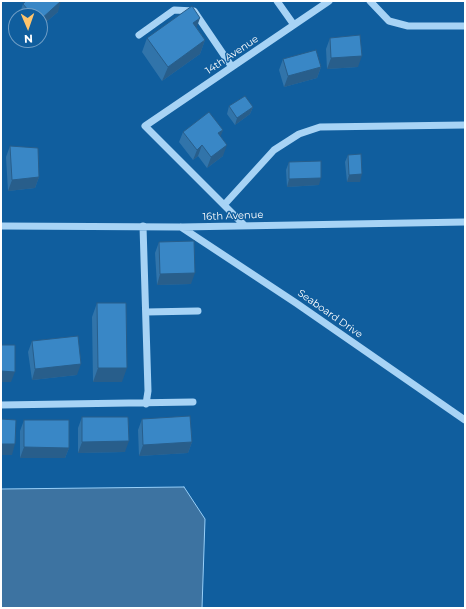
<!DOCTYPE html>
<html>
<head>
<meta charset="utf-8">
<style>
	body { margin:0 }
	#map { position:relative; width:466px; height:609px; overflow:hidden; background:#105e9e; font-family:Montserrat,sans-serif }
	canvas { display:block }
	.frame { position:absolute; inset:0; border:2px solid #fff; pointer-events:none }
	.north { position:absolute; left:8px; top:8px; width:40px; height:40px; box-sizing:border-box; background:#105e9e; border:1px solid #709ec5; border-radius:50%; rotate:178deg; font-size:11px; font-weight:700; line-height:16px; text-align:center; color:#fff }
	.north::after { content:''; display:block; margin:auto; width:14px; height:18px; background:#ffc46b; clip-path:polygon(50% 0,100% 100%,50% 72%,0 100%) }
</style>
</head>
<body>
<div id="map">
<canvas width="466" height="609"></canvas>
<div class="frame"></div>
<div class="north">N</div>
</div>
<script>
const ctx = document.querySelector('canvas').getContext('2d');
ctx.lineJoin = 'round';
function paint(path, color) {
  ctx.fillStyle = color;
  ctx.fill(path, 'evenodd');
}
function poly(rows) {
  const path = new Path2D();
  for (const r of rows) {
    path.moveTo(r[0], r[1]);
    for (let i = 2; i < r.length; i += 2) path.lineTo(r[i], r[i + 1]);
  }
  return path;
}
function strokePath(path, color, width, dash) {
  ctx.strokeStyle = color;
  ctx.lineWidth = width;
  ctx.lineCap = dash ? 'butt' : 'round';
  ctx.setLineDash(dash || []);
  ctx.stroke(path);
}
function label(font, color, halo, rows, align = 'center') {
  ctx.font = font + ' Montserrat,sans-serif';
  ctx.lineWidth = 3;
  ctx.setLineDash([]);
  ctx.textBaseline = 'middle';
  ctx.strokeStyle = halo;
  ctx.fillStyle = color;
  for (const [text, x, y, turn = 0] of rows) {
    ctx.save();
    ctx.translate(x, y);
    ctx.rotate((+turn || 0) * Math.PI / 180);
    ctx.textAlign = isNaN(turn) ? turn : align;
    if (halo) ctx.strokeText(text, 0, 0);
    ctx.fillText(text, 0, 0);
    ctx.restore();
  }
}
const water = poly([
	[184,487,205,519,202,608,1,608,1,489,184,487]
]);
paint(water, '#3d73a1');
strokePath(water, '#98cff8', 1);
strokePath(poly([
	[277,1,294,25],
	[370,1,389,21,408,26,465,26],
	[139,35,174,10,194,11,232,67],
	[224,205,274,150,299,134,320,127,465,125],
	[244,225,145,126,329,1],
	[1,226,181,227,465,222],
	[143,226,148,391,146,404],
	[181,227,296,303,465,420],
	[146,312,198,311],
	[1,405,193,402]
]), '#a7d3f5', 7);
paint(poly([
	[23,4,58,12,40,27,40,16,19,16,19,15],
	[197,28,205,40,200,54,162,81,142,52,147,38],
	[330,38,358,67,327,69,326,49],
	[283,59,321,67,317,78,284,87,279,70],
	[229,106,253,107,250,114,235,125,227,114],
	[223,130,220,136,223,156,207,168,198,156,193,160,179,142,183,132],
	[10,146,39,177,35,188,8,191,6,157],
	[348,155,360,182,347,182,345,162],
	[289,162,319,185,287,187,286,170],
	[159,242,191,284,157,285,155,253],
	[97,303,122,382,93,382,92,317],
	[32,341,77,375,32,380,28,352],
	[82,417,125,452,78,453,78,428],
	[142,419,192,442,188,453,139,456,138,430],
	[24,420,69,448,65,458,20,458,20,431]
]), '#3174aa');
paint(poly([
	[61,1,58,12,40,27,40,20],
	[200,18,195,32,193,23],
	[205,40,200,54,162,81,168,67],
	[362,56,358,67,327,69,331,58],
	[321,67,317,78,284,87,288,76],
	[253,107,250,114,235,125,237,118],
	[223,130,219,141,218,133],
	[202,145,198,156,193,160,197,150],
	[227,145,223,156,207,168,211,157],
	[362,174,360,182,347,182,349,175],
	[39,177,35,188,8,191,12,180],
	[321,178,319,185,287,187,289,179],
	[195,273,191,284,157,285,160,274],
	[81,364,77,375,32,380,35,369],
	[98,368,127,368,122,382,93,382],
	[1,371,15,372,11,382,1,382],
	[129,441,125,452,78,453,82,442],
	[192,442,188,453,139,456,143,445],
	[1,444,15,444,12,455,1,455],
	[24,447,69,448,65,458,20,458]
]), '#285e8b');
const building = poly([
	[26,1,61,1,40,20,40,16,33,16,23,4,26,1],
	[192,6,200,18,193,23,205,40,168,67,147,38,192,6],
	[360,35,362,56,331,58,330,38,360,35],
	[316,50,321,67,288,76,283,59,316,50],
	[245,96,253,107,237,118,229,106,245,96],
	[209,112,223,130,218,133,227,145,211,157,202,145,197,150,183,132,209,112],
	[10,146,38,148,39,177,12,180,10,146],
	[361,154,362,174,349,175,348,155,361,154],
	[321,161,321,178,289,179,289,162,321,161],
	[194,241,195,273,160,274,159,242,194,241],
	[97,303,126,303,127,368,98,368,97,303],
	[78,336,81,364,35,369,32,341,78,336],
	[1,345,15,345,15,372,1,371,1,345],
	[190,416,192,442,143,445,142,419,190,416],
	[82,417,128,417,129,441,82,442,82,417],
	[1,419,16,420,15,444,1,444,1,419],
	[24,420,69,420,69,448,24,447,24,420]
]);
paint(building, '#3987c6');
strokePath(building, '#285e8b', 1);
label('10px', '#fff', '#105e9e', [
	["14th Avenue",232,55,-34],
	["16th Avenue",233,216,-2],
	["Seaboard Drive",330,314,35]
]);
</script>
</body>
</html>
